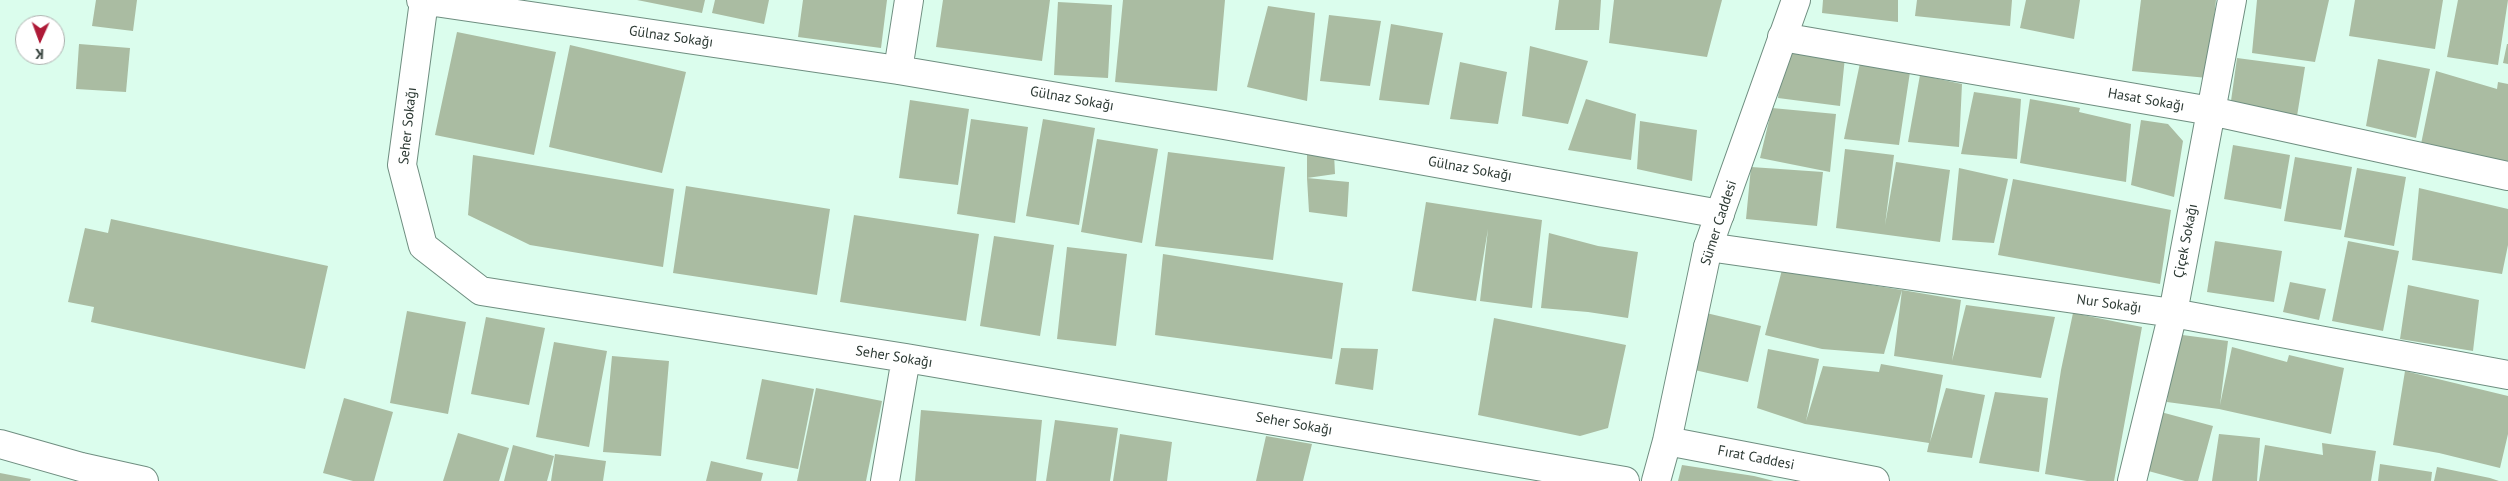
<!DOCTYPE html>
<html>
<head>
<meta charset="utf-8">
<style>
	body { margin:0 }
	#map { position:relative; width:2508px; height:481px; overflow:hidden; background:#dbfded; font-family:"PT Sans",sans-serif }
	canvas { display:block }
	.north { position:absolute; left:15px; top:15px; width:50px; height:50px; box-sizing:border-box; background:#fff; border:1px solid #abb0ad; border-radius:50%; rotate:182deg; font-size:14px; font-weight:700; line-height:20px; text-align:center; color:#2c3933 }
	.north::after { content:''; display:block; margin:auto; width:18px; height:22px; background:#ae1a37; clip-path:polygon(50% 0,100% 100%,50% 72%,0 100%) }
</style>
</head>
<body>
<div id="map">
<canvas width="2508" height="481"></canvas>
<div class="north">K</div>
</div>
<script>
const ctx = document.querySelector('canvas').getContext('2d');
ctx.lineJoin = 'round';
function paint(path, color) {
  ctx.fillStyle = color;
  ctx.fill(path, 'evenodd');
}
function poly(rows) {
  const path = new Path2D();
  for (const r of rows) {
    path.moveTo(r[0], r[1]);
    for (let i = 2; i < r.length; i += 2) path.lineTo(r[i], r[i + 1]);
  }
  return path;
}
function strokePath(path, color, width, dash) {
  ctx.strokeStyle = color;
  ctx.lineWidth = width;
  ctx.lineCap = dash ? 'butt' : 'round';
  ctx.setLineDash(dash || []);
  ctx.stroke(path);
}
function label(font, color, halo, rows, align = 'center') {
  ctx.font = font + ' "PT Sans",sans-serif';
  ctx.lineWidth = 4;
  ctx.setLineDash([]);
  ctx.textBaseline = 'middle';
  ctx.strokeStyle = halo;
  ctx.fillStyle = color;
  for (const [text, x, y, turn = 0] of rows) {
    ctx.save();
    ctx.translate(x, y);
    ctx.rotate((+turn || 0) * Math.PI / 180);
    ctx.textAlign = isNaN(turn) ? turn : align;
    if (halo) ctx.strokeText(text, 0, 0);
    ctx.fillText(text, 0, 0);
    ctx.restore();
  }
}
paint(poly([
	[96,0,137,0,133,31,92,26],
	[637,0,705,0,702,13],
	[715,0,769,0,764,24,712,13],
	[803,0,887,0,881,48,798,37],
	[943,0,1050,0,1042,61,936,47],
	[1123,0,1225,0,1217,91,1115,82],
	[1559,0,1601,0,1599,30,1555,30],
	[1614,0,1722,0,1707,57,1609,43],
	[1823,0,1898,0,1898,22,1822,13],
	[1917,0,2012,0,2010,26,1915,16],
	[2026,0,2080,0,2074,39,2020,28],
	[2141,0,2216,0,2208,78,2132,71],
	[2257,0,2329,0,2315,62,2252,53],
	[2355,0,2443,0,2435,49,2349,36],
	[2458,0,2508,0,2498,65,2447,57],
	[1058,2,1112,5,1108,78,1054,75],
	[1268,6,1315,13,1307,101,1247,87],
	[1329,15,1381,21,1370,86,1320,81],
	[1391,24,1443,33,1429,105,1379,100],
	[457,32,556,52,534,155,435,135],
	[79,44,130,48,126,92,76,89],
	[2507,44,2508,44,2508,64,2503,63],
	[570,45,686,72,662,173,549,147],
	[1530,46,1588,61,1568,124,1522,116],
	[1784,50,1845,57,1840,106,1778,98],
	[2237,58,2305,67,2297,116,2230,108],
	[2378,59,2430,69,2416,138,2366,126],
	[1460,62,1507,72,1498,124,1450,119],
	[1860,63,1910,72,1899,145,1844,139],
	[2436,71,2497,89,2498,82,2508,84,2508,165,2421,144],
	[1920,75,1962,84,1959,147,1908,142],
	[1974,92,2021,99,2017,159,1961,154],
	[1586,99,1636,114,1631,160,1568,150],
	[2030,99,2080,108,2079,112,2131,124,2126,182,2020,163],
	[910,100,969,109,958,185,899,178],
	[1772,108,1836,114,1830,172,1760,158],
	[971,119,1028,127,1015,223,957,214],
	[1043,119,1095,128,1079,225,1026,216],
	[2141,120,2168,124,2183,141,2174,197,2131,185],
	[1640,121,1697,130,1692,181,1637,169],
	[1097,139,1158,149,1142,243,1081,232],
	[2233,145,2290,155,2281,209,2224,199],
	[1307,147,1334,153,1335,174,1307,178],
	[1845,149,1894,155,1885,225,1896,162,1950,170,1940,242,1836,228],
	[1168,152,1285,167,1273,260,1155,246],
	[473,155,674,189,663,267,530,245,468,215],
	[2295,157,2352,167,2341,230,2284,221],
	[1751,167,1823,172,1817,226,1746,219],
	[1959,168,2008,179,1994,243,1952,240],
	[2357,168,2406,177,2394,246,2344,237],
	[1307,178,1349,182,1347,217,1309,212],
	[2013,179,2171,210,2160,284,1998,255],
	[686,186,830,209,817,295,673,273],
	[2419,188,2508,209,2508,245,2502,274,2412,260],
	[1426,202,1542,220,1532,308,1480,301,1488,229,1476,301,1412,291],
	[854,215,979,234,966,321,840,302],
	[111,219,328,266,305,369,91,322,94,307,68,302,85,228,108,233],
	[1549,233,1598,246,1638,252,1628,318,1588,312,1541,308],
	[994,236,1054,245,1040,336,980,326],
	[2215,241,2282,251,2274,302,2207,292],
	[2348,241,2399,251,2383,331,2332,321],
	[1067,247,1127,254,1116,346,1057,339],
	[1163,254,1343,283,1332,359,1155,335],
	[1783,266,1840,280,1902,290,1884,354,1822,349,1765,335],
	[2290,282,2326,289,2319,320,2283,312],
	[2408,285,2479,300,2473,351,2400,339],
	[1902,290,1961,300,1952,361,1966,305,2055,317,2041,378,1894,356],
	[407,311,466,322,448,414,390,403],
	[1702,312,1761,326,1748,382,1690,369],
	[2073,313,2142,327,2114,481,2087,481,2045,474,2061,370],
	[486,317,545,328,529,405,471,394],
	[1494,318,1626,345,1608,428,1580,436,1478,415],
	[2175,334,2228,341,2220,405,2232,347,2287,362,2289,355,2344,368,2331,434,2219,409,2167,402],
	[554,342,607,351,589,447,536,437],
	[1341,348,1378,349,1373,390,1335,384],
	[1768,349,1819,359,1806,421,1823,366,1879,372,1881,364,1943,375,1930,442,1946,388,1985,395,1972,458,1927,452,1929,443,1805,424,1757,408],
	[612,356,669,361,661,456,603,452],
	[2405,371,2508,396,2508,434,2500,468,2439,453,2393,445],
	[762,379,814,389,798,469,746,459],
	[816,388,882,401,866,481,797,481],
	[1995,392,2048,398,2039,472,1979,463],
	[344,398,393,412,374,481,353,481,323,473],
	[921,410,1042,420,1036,481,915,481],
	[2157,411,2213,426,2198,481,2185,481,2141,469],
	[1055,420,1118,428,1110,481,1046,481],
	[458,433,509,448,499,481,443,481],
	[1120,434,1172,442,1167,481,1113,481],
	[2219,434,2260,438,2257,481,2212,481],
	[1266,436,1312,444,1303,481,1256,481],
	[2322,443,2376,451,2371,481,2259,481,2265,445,2323,455],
	[513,445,554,456,547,481,504,481],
	[555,454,606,461,603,481,551,481],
	[711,461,763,473,761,481,706,481],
	[2380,464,2432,472,2431,481,2378,481],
	[1682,465,1754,476,1774,481,1678,481],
	[2437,467,2490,478,2499,481,2434,481],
	[0,473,31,479,30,481,0,481]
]), '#aabca2');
const minor = poly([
	[421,0,898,70,1224,125,1720,214],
	[424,1,402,165,423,246,481,291,906,358,1625,481],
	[1782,37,2211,111,2508,176],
	[898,70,909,0],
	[1708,247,2173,313,2508,375],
	[0,444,81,467,144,481],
	[885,481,906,358],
	[2132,481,2173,313,2232,0]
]);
const tertiary = poly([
	[1667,441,1875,481],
	[1656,481,1667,441,1708,247,1796,0]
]);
strokePath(minor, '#6f8e80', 30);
strokePath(tertiary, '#6f8e80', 30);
strokePath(minor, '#fff', 28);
strokePath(tertiary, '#fff', 28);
label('14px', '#2c3933', '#fff', [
	["Gülnaz Sokağı",671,37,8],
	["Gülnaz Sokağı",1072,99,10],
	["Hasat Sokağı",2146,100,10],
	["Seher Sokağı",408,126,-84],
	["Gülnaz Sokağı",1470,169,10],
	["Sümer Caddesi",1719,223,-72],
	["Çiçek Sokağı",2186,241,-79],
	["Nur Sokağı",2109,304,8],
	["Seher Sokağı",894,357,9],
	["Seher Sokağı",1294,424,10],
	["Fırat Caddesi",1756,458,11]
]);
</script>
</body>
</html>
